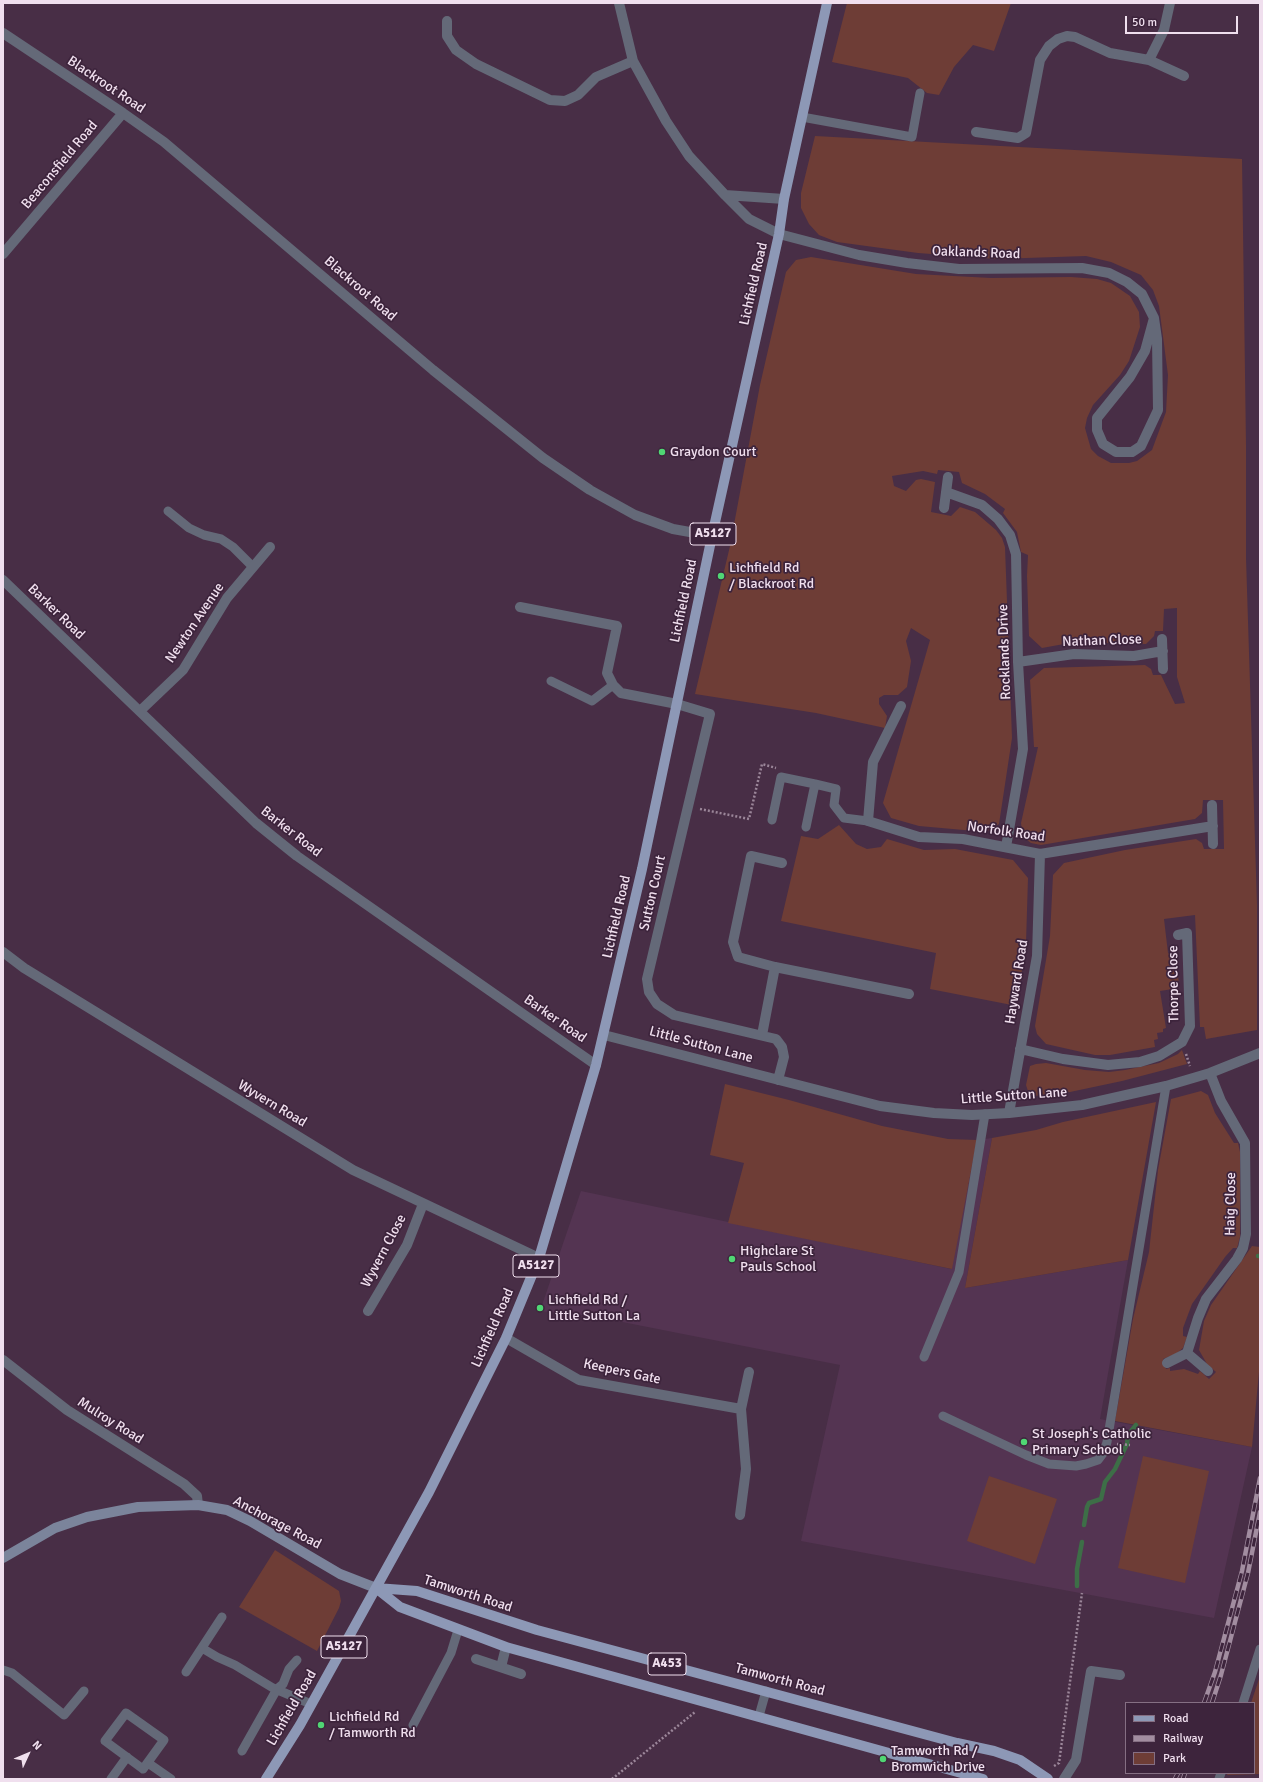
<!DOCTYPE html>
<html>
<head>
<meta charset="utf-8">
<style>
	body { margin:0 }
	#map { position:relative; width:1263px; height:1782px; overflow:hidden; background:#482e46; font-family:Signika,sans-serif }
	canvas { display:block }
	.frame { position:absolute; inset:0; border:4px solid #f0dfee; pointer-events:none }
	.legend { position:absolute; left:1125px; top:1702px; width:130px; height:72px; box-sizing:border-box; background:#3d243c; border:1px solid #856f83; margin:0; padding:5px 7px; list-style:none; font-size:12px; color:#f0dfee }
	.legend li { display:flex; align-items:center; gap:8px; height:20px }
	.legend b { width:20px; border:1px solid #856f83 }
	.north { position:absolute; left:8px; top:1734px; width:40px; height:40px; -webkit-text-stroke:3px #3d243c; paint-order:stroke; rotate:46deg; font-size:11px; font-weight:700; line-height:16px; text-align:center; color:#f0dfee }
	.north::after { content:''; display:block; margin:auto; width:14px; height:18px; background:#f0dfee; clip-path:polygon(50% 0,100% 100%,50% 72%,0 100%) }
	.scale { position:absolute; left:1125px; top:16px; width:113px; height:18px; box-sizing:border-box; border:2px solid #f0dfee; border-top:0; padding-left:5px; font-size:12px; line-height:14px; white-space:nowrap; color:#f0dfee; -webkit-text-stroke:3px #3d243c; paint-order:stroke }
</style>
</head>
<body>
<div id="map">
<canvas width="1263" height="1782"></canvas>
<div class="frame"></div>
<ul class="legend">
<li><b style="height:5px;background:#8d98b6"></b>Road</li>
<li><b style="height:5px;background:#a28da0"></b>Railway</li>
<li><b style="height:11px;background:#6e3d36"></b>Park</li>
</ul>
<div class="north">N</div>
<div class="scale">50 m</div>
</div>
<script>
const ctx = document.querySelector('canvas').getContext('2d');
ctx.lineJoin = 'round';
function paint(path, color) {
  ctx.fillStyle = color;
  ctx.fill(path, 'evenodd');
}
function poly(rows) {
  const path = new Path2D();
  for (const r of rows) {
    path.moveTo(r[0], r[1]);
    for (let i = 2; i < r.length; i += 2) path.lineTo(r[i], r[i + 1]);
  }
  return path;
}
function strokePath(path, color, width, dash) {
  ctx.strokeStyle = color;
  ctx.lineWidth = width;
  ctx.lineCap = dash ? 'butt' : 'round';
  ctx.setLineDash(dash || []);
  ctx.stroke(path);
}
function label(font, color, halo, rows, align = 'center') {
  ctx.font = font + ' Signika,sans-serif';
  ctx.lineWidth = 3.5;
  ctx.setLineDash([]);
  ctx.textBaseline = 'middle';
  ctx.strokeStyle = halo;
  ctx.fillStyle = color;
  for (const [text, x, y, turn = 0] of rows) {
    ctx.save();
    ctx.translate(x, y);
    ctx.rotate((+turn || 0) * Math.PI / 180);
    ctx.textAlign = isNaN(turn) ? turn : align;
    if (halo) ctx.strokeText(text, 0, 0);
    ctx.fillText(text, 0, 0);
    ctx.restore();
  }
}
paint(poly([
	[992,1138,965,1288,1128,1260,1100,1419,1252,1447,1214,1618,801,1541,840,1365,592,1316,540,1311,581,1191,951,1269,977,1140]
]), '#543452');
paint(poly([
	[847,3,1011,3,994,51,973,45,954,67,939,95,927,93,908,78,832,62],
	[815,136,1242,159,1246,445,1246,558,1257,905,1257,1030,1206,1039,1204,1027,1200,1027,1195,915,1164,919,1168,953,1175,955,1177,960,1179,988,1160,991,1166,1028,1163,1029,1163,1032,1157,1033,1158,1039,1154,1040,1155,1047,1110,1055,1095,1055,1046,1044,1037,1034,1035,1026,1050,936,1053,875,1064,863,1125,850,1196,839,1202,843,1204,849,1224,849,1223,800,1203,800,1202,813,1195,819,1041,845,1031,843,1027,840,1022,831,1021,823,1038,747,1034,747,1030,680,1044,668,1145,665,1151,669,1153,675,1161,675,1175,704,1185,703,1177,677,1177,608,1164,609,1163,631,1155,631,1154,636,1146,644,1075,642,1042,648,1029,636,1027,576,1028,555,1021,552,1017,532,1003,513,1005,509,985,494,962,483,959,472,938,470,937,474,923,471,892,476,894,486,906,491,916,480,921,479,935,482,931,512,951,516,960,507,975,512,996,530,1002,538,1005,547,1012,738,999,824,986,832,919,826,891,818,883,803,930,640,911,628,906,641,911,661,907,687,898,695,884,695,879,698,879,704,887,716,885,728,816,713,695,694,730,546,760,385,786,272,796,260,811,257,916,274,991,278,1071,277,1097,279,1111,283,1130,296,1139,312,1140,327,1129,361,1120,375,1093,405,1087,418,1085,428,1091,449,1098,456,1111,463,1129,463,1137,461,1152,450,1166,412,1168,375,1159,306,1153,290,1141,275,1111,262,1086,256,996,259,972,257,918,253,837,242,819,235,809,224,801,208,801,193],
	[839,825,856,844,867,849,881,847,887,839,924,850,955,849,1013,860,1028,878,1026,943,1017,1006,930,989,936,953,781,921,801,836,818,839],
	[1182,1050,1187,1064,1122,1081,1070,1092,1034,1096,1028,1091,1026,1085,1030,1066,1036,1064,1046,1063,1085,1070,1109,1072,1125,1070,1159,1063,1178,1054],
	[725,1084,789,1100,882,1126,948,1139,977,1140,952,1269,728,1223,744,1163,710,1155],
	[1201,1091,1208,1095,1215,1113,1234,1143,1238,1143,1240,1152,1240,1237,1237,1248,1233,1248,1225,1257,1192,1304,1183,1328,1183,1336,1187,1337,1183,1348,1176,1354,1163,1359,1166,1369,1170,1368,1170,1371,1184,1369,1198,1374,1200,1371,1209,1379,1216,1372,1207,1364,1199,1350,1204,1321,1211,1305,1252,1246,1260,1247,1260,1361,1252,1447,1115,1421,1133,1319,1149,1252,1158,1170,1171,1099],
	[1156,1102,1128,1260,965,1288,992,1138,1036,1130,1063,1122],
	[1143,1456,1209,1471,1185,1583,1118,1568],
	[989,1476,1057,1499,1035,1564,967,1541],
	[275,1550,339,1591,341,1601,339,1608,317,1651,239,1607],
	[1260,1676,1260,1774,1227,1775,1228,1773,1254,1773,1254,1703,1251,1703]
]), '#6e3d36');
strokePath(poly([
	[1258,1256,1260,1256],
	[1084,1525,1087,1507,1089,1503,1101,1499,1105,1482,1115,1469,1127,1444,1128,1435,1136,1425],
	[1077,1586,1077,1569,1082,1542]
]), '#3d6e47', 4.5);
strokePath(poly([
	[700,809,749,819,762,764,776,768],
	[1186,1054,1190,1066],
	[1117,1444,1130,1445],
	[1054,1766,1059,1763,1082,1593],
	[612,1779,695,1712]
]), '#9b8699', 2.5, [2, 2]);
strokePath(poly([
	[802,117,912,137,920,93],
	[168,511,189,528,204,535,221,539,233,547,253,567],
	[551,681,592,701,613,685],
	[815,784,836,789,834,805,844,818,868,821],
	[772,820,781,777,815,784,806,827],
	[924,1357,959,1272,985,1114],
	[943,1416,1026,1455,1049,1464,1076,1466,1086,1464,1098,1460,1104,1452,1107,1442,1166,1086],
	[202,1648,217,1657,235,1665,273,1688,311,1704],
	[3,1670,12,1673,64,1715,84,1691],
	[186,1672,222,1617],
	[1243,1703,1260,1649],
	[126,1713,164,1740,143,1769,105,1741,126,1713],
	[759,1716,766,1691],
	[413,1725,451,1653,458,1630],
	[242,1751,277,1689,283,1684,289,1669,297,1660],
	[148,1763,171,1779],
	[111,1779,127,1757],
	[1219,1779,1221,1773]
]), '#646978', 9);
strokePath(poly([
	[619,3,633,61,666,121,689,156,725,195],
	[447,21,447,36,456,50,476,64,550,100,565,101,578,95,596,77,633,61],
	[3,33,123,113,164,142,433,370,543,458,590,490,635,515,673,529,712,536],
	[1149,60,1164,30,1170,3],
	[976,132,1018,138,1026,133,1040,60,1049,46,1058,39,1067,36,1075,37,1110,53,1149,60,1184,76],
	[784,199,725,195,749,219,779,234,859,255,907,263,959,269,1082,268,1109,273,1127,282,1142,294,1154,318,1157,339,1158,410,1141,446,1132,452,1116,452,1103,444,1097,430,1097,418,1130,377,1145,351,1154,318],
	[3,254,123,113],
	[946,492,982,505,998,519,1010,535,1016,554,1018,662,1023,749,1006,847],
	[944,508,948,477],
	[3,580,256,823,297,856,596,1065],
	[520,607,617,626,607,673,613,685,621,693,677,704,710,714,647,979,649,992,657,1004,674,1015,776,1039,782,1047,784,1057,778,1080],
	[1162,639,1163,669],
	[1018,662,1074,654,1134,656,1163,651],
	[901,706,873,762,868,821,919,837,963,839,1040,854,1213,826],
	[140,711,183,670,227,598,270,547],
	[1212,805,1213,844],
	[782,863,751,856,733,942,738,957,775,967,909,994],
	[3,952,24,968,353,1170,539,1258],
	[604,1035,880,1106,934,1113,972,1115,1009,1113,1082,1105,1166,1086,1210,1073,1260,1053],
	[762,1035,775,967],
	[1020,1049,1063,1059,1108,1065,1140,1062,1159,1056,1182,1042,1190,1026,1187,933,1178,935],
	[1009,1113,1037,956,1040,854],
	[368,1311,407,1245,423,1204],
	[506,1338,579,1380,741,1409],
	[1187,1353,1208,1371],
	[3,1360,67,1410,184,1484,197,1496,198,1505],
	[1167,1363,1187,1353,1198,1318,1206,1299,1237,1259,1243,1248,1246,1234,1245,1143,1221,1101,1210,1073],
	[740,1515,746,1469,741,1409,749,1372],
	[476,1659,521,1674],
	[501,1667,506,1647],
	[1064,1779,1076,1760,1091,1671,1120,1675]
]), '#646978', 10);
strokePath(poly([
	[3,1558,55,1528,87,1517,138,1507,198,1505,227,1510,250,1521,340,1574,376,1588]
]), '#7b849b', 10);
strokePath(poly([
	[376,1588,417,1591,537,1630,957,1743,994,1751,1020,1760,1048,1779],
	[376,1588,400,1607,506,1647,983,1779],
	[266,1779,300,1725,429,1492,506,1338,539,1258,596,1065,642,869,712,536,779,234,784,199,827,3]
]), '#8d98b6', 10);
const rail = poly([
	[1204,1703,1215,1672,1242,1571,1260,1478],
	[1212,1703,1221,1675,1248,1573,1260,1512],
	[1175,1779,1178,1773],
	[1183,1779,1185,1773]
]);
strokePath(rail, '#a28da0', 4.5);
strokePath(rail, '#3d243c', 3, [9]);
for (const [x, y, r, color] of [
	[662,452,4,"#50d674"],
	[721,576,4,"#50d674"],
	[732,1259,4,"#50d674"],
	[540,1308,4,"#50d674"],
	[1024,1442,4,"#50d674"],
	[321,1725,4,"#50d674"],
	[883,1759,4,"#50d674"]
]) {
  const dot = new Path2D();
  dot.arc(x, y, r, 0, 2 * Math.PI);
  ctx.fillStyle = color;
  ctx.fill(dot);
  strokePath(dot, '#3d243c', 1.5);
}
for (const [x, y, w] of [
	[713,534,46],
	[536,1266,46],
	[344,1647,46],
	[667,1664,38]
]) {
  const box = new Path2D();
  box.roundRect(x - w / 2, y - 11, w, 22, 3);
  ctx.fillStyle = '#3d243c';
  ctx.fill(box);
  strokePath(box, '#f0dfee', 1);
}
label('bold 13px', '#f0dfee', null, [
	["A5127",713,534],
	["A5127",536,1266],
	["A5127",344,1647],
	["A453",667,1664]
]);
label('14px', '#f0dfee', '#3d243c', [
	["Blackroot Road",106,85,34],
	["Beaconsfield Road",60,165,-50],
	["Oaklands Road",976,253,2],
	["Lichfield Road",754,284,-77],
	["Blackroot Road",360,289,41],
	["Lichfield Road",684,601,-78],
	["Barker Road",56,612,44],
	["Newton Avenue",195,623,-56],
	["Nathan Close",1102,641,-2],
	["Rocklands Drive",1005,652,-92],
	["Barker Road",291,832,38],
	["Norfolk Road",1006,832,8],
	["Sutton Court",653,893,-77],
	["Lichfield Road",617,917,-77],
	["Hayward Road",1017,982,-81],
	["Thorpe Close",1174,984,-91],
	["Barker Road",555,1019,35],
	["Little Sutton Lane",701,1045,15],
	["Little Sutton Lane",1014,1096,-4],
	["Wyvern Road",272,1104,31],
	["Haig Close",1231,1204,-89],
	["Wyvern Close",384,1251,-62],
	["Lichfield Road",493,1328,-66],
	["Keepers Gate",622,1372,12],
	["Mulroy Road",110,1421,32],
	["Anchorage Road",277,1523,28],
	["Tamworth Road",468,1594,18],
	["Tamworth Road",780,1680,15],
	["Lichfield Road",292,1708,-60]
]);
label('14px', '#f0dfee', '#3d243c', [
	["Graydon Court",670,452],
	["Lichfield Rd",729,568],
	["/ Blackroot Rd",729,584],
	["Highclare St",740,1251],
	["Pauls School",740,1267],
	["Lichfield Rd /",548,1300],
	["Little Sutton La",548,1316],
	["St Joseph's Catholic",1032,1434],
	["Primary School",1032,1450],
	["Lichfield Rd",329,1717],
	["/ Tamworth Rd",329,1733],
	["Tamworth Rd /",891,1751],
	["Bromwich Drive",891,1767]
], 'left');
</script>
</body>
</html>
